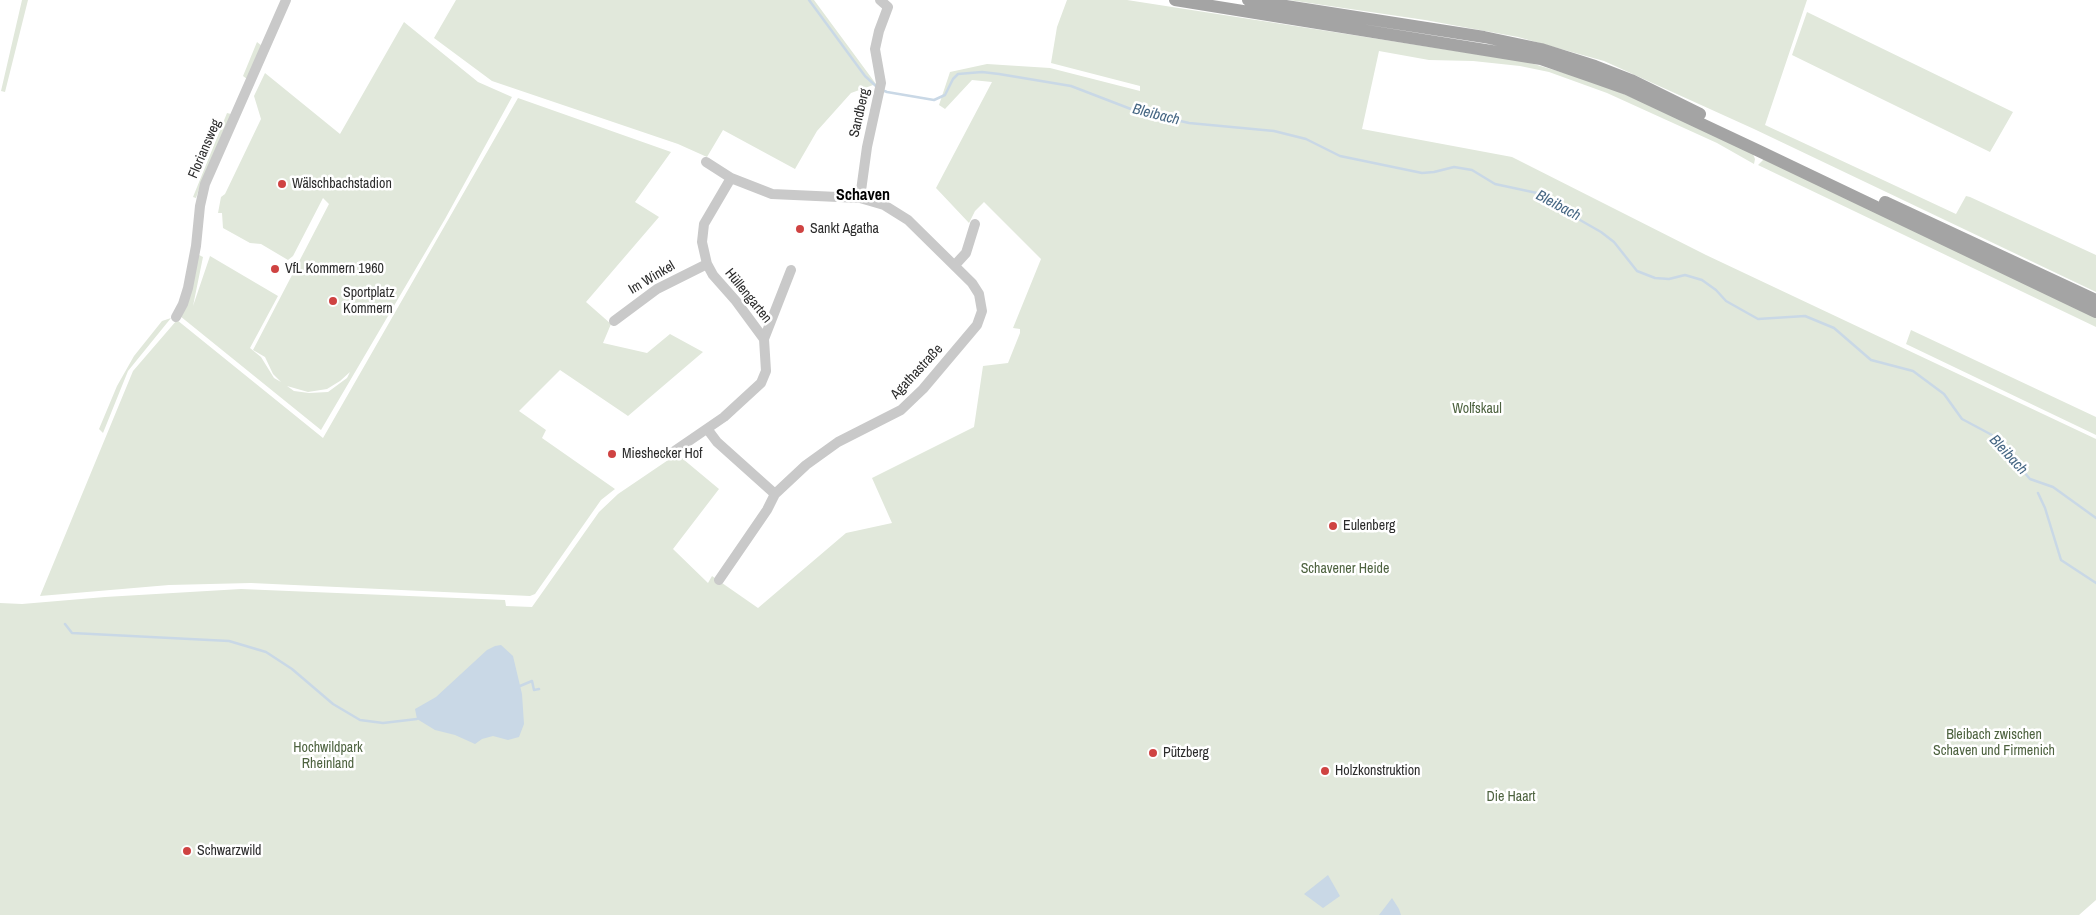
<!DOCTYPE html>
<html>
<head>
<meta charset="utf-8">
<style>
	body { margin:0 }
	canvas { display:block; background:#fff }
</style>
</head>
<body>
<canvas width="2096" height="915"></canvas>
<script>
const ctx = document.querySelector('canvas').getContext('2d');
ctx.lineJoin = 'round';
function paint(path, color) {
  ctx.fillStyle = color;
  ctx.fill(path, 'evenodd');
}
function poly(rows) {
  const path = new Path2D();
  for (const r of rows) {
    path.moveTo(r[0], r[1]);
    for (let i = 2; i < r.length; i += 2) path.lineTo(r[i], r[i + 1]);
  }
  return path;
}
function strokePath(path, color, width, dash) {
  ctx.strokeStyle = color;
  ctx.lineWidth = width;
  ctx.lineCap = dash ? 'butt' : 'round';
  ctx.setLineDash(dash || []);
  ctx.stroke(path);
}
function label(font, color, halo, rows, align = 'center') {
  ctx.font = font + ' "Archivo Narrow",sans-serif';
  ctx.lineWidth = 5;
  ctx.setLineDash([]);
  ctx.textBaseline = 'middle';
  ctx.strokeStyle = halo;
  ctx.fillStyle = color;
  for (const [text, x, y, turn = 0] of rows) {
    ctx.save();
    ctx.translate(x, y);
    ctx.rotate((+turn || 0) * Math.PI / 180);
    ctx.textAlign = isNaN(turn) ? turn : align;
    if (halo) ctx.strokeText(text, 0, 0);
    ctx.fillText(text, 0, 0);
    ctx.restore();
  }
}
paint(poly([
	[22,0,28,0,5,92,1,91],
	[456,0,814,0,876,84,851,93,817,131,795,169,723,130,707,157,678,144,492,81,434,38],
	[1067,0,1127,0,1527,62,1598,83,1647,104,1753,154,1755,159,1754,164,1717,143,1607,93,1549,72,1520,66,1473,61,1429,60,1379,51,1362,129,1512,157,1706,255,2096,439,2096,900,2079,915,0,915,0,603,22,604,105,597,241,589,505,600,506,606,532,607,599,512,618,494,677,454,719,489,673,549,708,583,712,576,758,608,846,533,892,523,872,478,974,427,983,366,1008,363,1020,333,1020,329,1013,328,1041,259,984,202,975,211,969,223,936,188,992,82,972,80,945,109,939,105,950,72,987,64,1050,68,1140,91,1140,86,1051,63,1057,27],
	[1289,0,1807,0,1765,125,1956,214,1966,196,1970,197,2096,255,2096,292,1754,129,1604,61,1518,37,1425,20],
	[1807,12,2013,112,1990,152,1792,55],
	[404,22,478,82,512,97,445,219,321,430,180,316,199,255,203,257,193,306,210,256,278,296,250,348,261,357,274,378,281,382,273,374,265,357,253,350,329,204,323,198,293,256,288,260,261,244,250,243,223,228,222,213,218,213,221,197,225,194,261,119,254,96,265,73,340,134],
	[350,372,347,378,328,392,309,393,294,391,287,386,308,392,327,389,340,381],
	[257,42,262,46,247,79,243,76],
	[518,98,671,152,635,202,659,217,586,302,611,324,603,343,647,353,670,334,703,352,628,416,560,370,519,411,546,430,542,438,615,489,601,500,535,594,530,596,251,583,169,585,40,596,133,371,177,320,323,438],
	[227,113,231,114,201,183,196,198,193,197],
	[1764,159,2096,318,2096,327,1758,165],
	[171,318,128,371,103,433,99,429,117,386,134,356,162,321],
	[1911,330,2096,417,2096,435,1906,344]
]), '#e1e8db');
paint(poly([
	[501,645,513,656,522,694,524,724,519,737,508,740,493,736,482,739,475,744,455,735,435,730,417,719,415,709,436,697,487,650,495,646],
	[1328,875,1340,896,1323,908,1304,894],
	[1392,898,1399,909,1401,915,1379,915]
]), '#c9d8e6');
strokePath(poly([
	[809,0,865,76,877,87],
	[882,90,887,92,934,100,945,95,953,79,958,74,982,72,999,74,1071,86,1136,111,1189,123,1274,131,1306,139,1340,156,1422,173,1434,172,1454,167,1472,170,1495,184,1537,193,1548,203,1565,207,1580,220,1601,232,1614,242,1637,271,1655,278,1669,279,1685,275,1702,280,1716,290,1726,301,1758,319,1805,316,1834,328,1871,360,1913,371,1944,394,1962,419,1992,435,2030,479,2053,487,2096,518],
	[2038,493,2045,508,2061,560,2096,583],
	[65,624,72,633,229,641,266,652,292,669,333,704,360,720,383,723,417,719],
	[520,686,532,681,534,690,539,689]
]), '#c9d8e6', 2.5);
strokePath(poly([
	[706,162,731,178,772,194,860,198,884,205,908,220,972,283,979,294,982,311,977,325,923,389,901,410,838,442,806,465,775,494,767,510,719,580],
	[860,198,867,147,881,83,875,49,879,31,888,7,880,0],
	[955,265,966,253,975,224],
	[176,317,183,304,188,288,196,246,200,206,205,184,286,0],
	[614,321,657,289,707,264],
	[764,339,791,270],
	[708,430,717,442,775,494],
	[670,454,724,417,761,383,766,371,764,339,736,301,713,275,707,264,702,242,704,224,731,178]
]), '#c9c9c9', 10);
strokePath(poly([
	[1175,0,1541,59,1593,77,1627,89,1759,151,2096,312],
	[1248,0,1484,37,1541,49,1595,66,1631,80,1700,114],
	[1885,202,2096,300]
]), '#a4a4a4', 12);
for (const [x, y, r, color] of [
	[282,184,5,"#cf4342"],
	[800,229,5,"#cf4342"],
	[275,269,5,"#cf4342"],
	[333,301,5,"#cf4342"],
	[612,454,5,"#cf4342"],
	[1333,526,5,"#cf4342"],
	[1153,753,5,"#cf4342"],
	[1325,771,5,"#cf4342"],
	[187,851,5,"#cf4342"]
]) {
  const dot = new Path2D();
  dot.arc(x, y, r, 0, 2 * Math.PI);
  ctx.fillStyle = color;
  ctx.fill(dot);
  strokePath(dot, '#fff', 2);
}
label('14px', '#2c2c2c', '#fff', [
	["Sandberg",860,113,-77],
	["Floriansweg",205,149,-67],
	["Im Winkel",652,278,-31],
	["Hüllengarten",748,296,51],
	["Agathastraße",917,372,-47]
]);
label('14px', '#2c2c2c', '#fff', [
	["Wälschbachstadion",292,184],
	["Sankt Agatha",810,229],
	["VfL Kommern 1960",285,269],
	["Sportplatz",343,293],
	["Kommern",343,309],
	["Mieshecker Hof",622,454],
	["Eulenberg",1343,526],
	["Pützberg",1163,753],
	["Holzkonstruktion",1335,771],
	["Schwarzwild",197,851]
], 'left');
label('14px', '#4d623f', '#fff', [
	["Wolfskaul",1477,409],
	["Schavener Heide",1345,569],
	["Bleibach zwischen",1994,735],
	["Schaven und Firmenich",1994,751],
	["Hochwildpark",328,748],
	["Rheinland",328,764],
	["Die Haart",1511,797]
]);
label('italic 15px', '#456683', '#fff', [
	["Bleibach",1156,115,14],
	["Bleibach",1558,206,28],
	["Bleibach",2008,455,47]
]);
label('bold 16px', '#000', '#fff', [
	["Schaven",863,196]
]);
</script>
</body>
</html>
